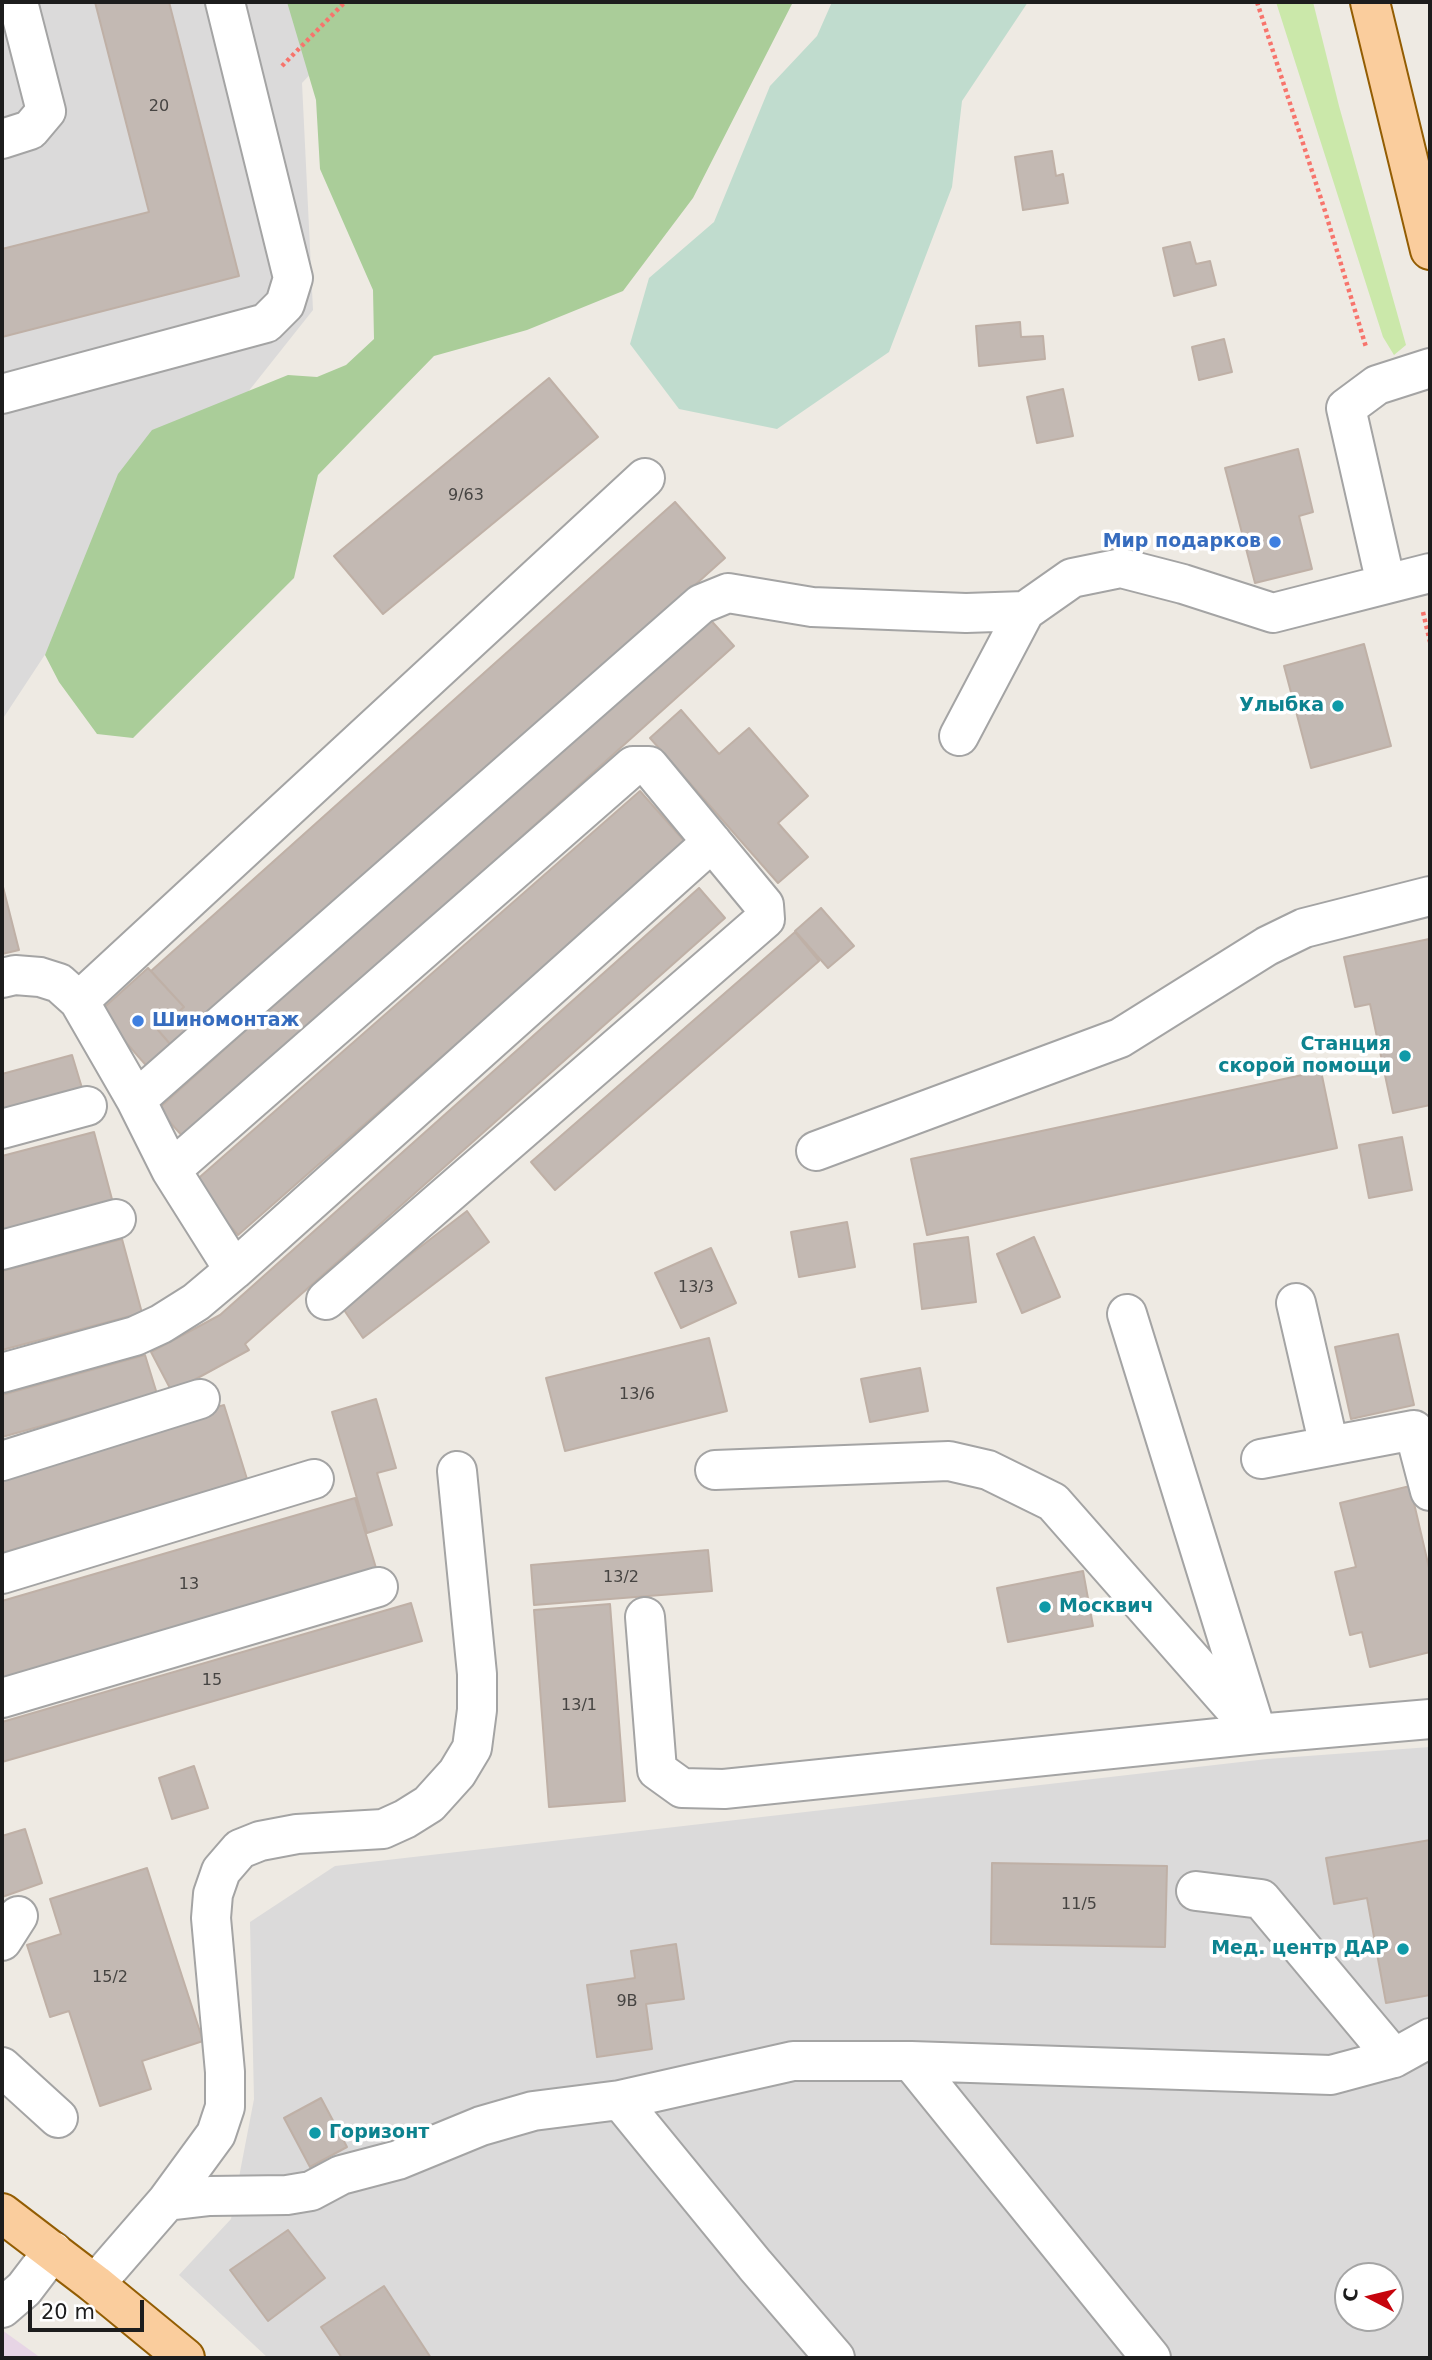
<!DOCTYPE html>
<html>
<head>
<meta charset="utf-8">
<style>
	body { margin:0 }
	#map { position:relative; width:1432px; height:2360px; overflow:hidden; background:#eeeae3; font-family:"DejaVu Sans",sans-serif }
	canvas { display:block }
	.frame { position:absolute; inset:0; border:4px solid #1d1d1d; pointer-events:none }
	.north { position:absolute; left:1334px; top:2262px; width:70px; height:70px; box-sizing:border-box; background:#fff; border:2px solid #a5a5a5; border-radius:50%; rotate:277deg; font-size:19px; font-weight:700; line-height:28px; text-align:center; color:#1d1d1d }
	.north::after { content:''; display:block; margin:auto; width:24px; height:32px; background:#c6040d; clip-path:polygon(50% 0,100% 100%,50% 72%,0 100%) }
	.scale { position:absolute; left:28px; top:2300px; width:116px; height:32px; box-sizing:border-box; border:4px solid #1d1d1d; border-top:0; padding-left:9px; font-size:21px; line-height:24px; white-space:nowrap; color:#1d1d1d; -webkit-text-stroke:5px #fff; paint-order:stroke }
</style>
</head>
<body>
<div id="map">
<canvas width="1432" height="2360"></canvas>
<div class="frame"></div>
<div class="north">С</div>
<div class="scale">20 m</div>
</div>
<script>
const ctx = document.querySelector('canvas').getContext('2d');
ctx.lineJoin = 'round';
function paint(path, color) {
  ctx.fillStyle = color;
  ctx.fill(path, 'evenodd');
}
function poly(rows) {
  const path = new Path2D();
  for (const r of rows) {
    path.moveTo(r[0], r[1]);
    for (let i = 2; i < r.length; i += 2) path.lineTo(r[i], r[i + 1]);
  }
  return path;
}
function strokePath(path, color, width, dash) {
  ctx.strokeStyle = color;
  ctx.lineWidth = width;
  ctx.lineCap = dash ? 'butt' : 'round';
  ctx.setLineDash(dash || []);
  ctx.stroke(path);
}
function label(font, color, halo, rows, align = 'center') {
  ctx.font = font + ' "DejaVu Sans",sans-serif';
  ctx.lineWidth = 7;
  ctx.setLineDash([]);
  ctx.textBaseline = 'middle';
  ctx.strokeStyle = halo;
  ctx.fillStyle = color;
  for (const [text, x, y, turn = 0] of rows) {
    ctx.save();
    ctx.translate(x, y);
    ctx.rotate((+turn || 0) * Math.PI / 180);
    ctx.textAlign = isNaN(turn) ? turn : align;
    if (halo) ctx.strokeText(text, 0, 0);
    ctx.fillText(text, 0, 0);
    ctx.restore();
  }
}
paint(poly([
	[2,2,378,2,302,83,313,310,71,615,2,720],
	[1430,1747,1430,2358,268,2358,179,2275,231,2219,254,2099,250,1922,335,1866,1267,1759],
	[1348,2276,1390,2276,1390,2318,1348,2318]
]), '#dbdada');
paint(poly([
	[2,2330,41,2358,2,2358]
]), '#e7d5e5');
paint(poly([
	[1276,2,1313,2,1339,106,1406,345,1394,355,1383,337]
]), '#cbe8aa');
paint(poly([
	[287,2,793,2,693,198,623,291,527,330,434,356,318,475,294,578,133,738,97,734,59,682,45,655,118,474,152,430,288,375,317,377,346,365,374,339,373,290,320,169,316,100]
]), '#aacd99');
paint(poly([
	[832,2,1028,2,962,101,952,187,889,352,777,429,679,409,630,344,649,278,714,222,770,86,817,36]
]), '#c0dcce');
const building = poly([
	[95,2,169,2,239,276,2,337,2,249,149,212,95,2],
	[1052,151,1056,176,1063,174,1068,203,1023,210,1015,157,1052,151],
	[1190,242,1196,264,1210,261,1216,285,1174,296,1163,248,1190,242],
	[1020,322,1021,337,1043,336,1045,359,979,366,976,326,1020,322],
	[1224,339,1232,372,1199,380,1192,347,1224,339],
	[549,378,598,437,383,614,334,556,549,378],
	[1063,389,1073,436,1037,443,1027,397,1063,389],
	[1298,449,1313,512,1299,516,1312,569,1255,583,1225,468,1298,449],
	[675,502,725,558,176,1051,158,1030,184,1007,151,971,675,502],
	[707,616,734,646,185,1139,158,1109,707,616],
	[1364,644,1391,746,1311,768,1284,666,1364,644],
	[681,710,719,754,749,728,808,796,778,823,808,857,778,883,650,738,681,710],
	[640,791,686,843,238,1235,193,1183,640,791],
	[2,883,19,950,2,954,2,883],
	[699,888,725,918,245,1344,249,1350,172,1392,151,1352,220,1315,699,888],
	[821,908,854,946,828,968,795,931,821,908],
	[795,932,819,961,555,1190,531,1162,795,932],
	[1429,939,1430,1105,1393,1113,1370,1004,1355,1007,1344,957,1429,939],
	[148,968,184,1007,158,1030,176,1051,152,1072,99,1012,148,968],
	[72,1055,82,1088,2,1110,2,1074,72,1055],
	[1321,1071,1337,1148,927,1235,911,1159,1321,1071],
	[94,1132,113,1203,2,1233,2,1156,94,1132],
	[1402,1137,1412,1190,1369,1198,1359,1145,1402,1137],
	[467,1211,489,1242,363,1338,342,1307,467,1211],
	[847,1222,855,1267,799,1277,791,1232,847,1222],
	[968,1237,976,1302,922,1309,914,1244,968,1237],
	[1034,1237,1060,1297,1022,1313,997,1254,1034,1237],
	[122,1239,142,1313,2,1350,2,1271,122,1239],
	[711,1248,736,1303,681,1328,655,1273,711,1248],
	[1398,1334,1414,1405,1351,1419,1335,1347,1398,1334],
	[709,1338,727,1411,565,1451,546,1378,709,1338],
	[145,1355,157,1394,2,1437,2,1395,145,1355],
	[920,1368,928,1411,870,1422,861,1379,920,1368],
	[376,1399,396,1468,377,1473,392,1525,367,1533,332,1412,376,1399],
	[224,1405,247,1479,2,1553,2,1473,224,1405],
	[1410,1486,1430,1572,1430,1652,1370,1667,1362,1632,1350,1635,1335,1572,1356,1567,1340,1503,1410,1486],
	[355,1498,376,1568,2,1678,2,1601,355,1498],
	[708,1550,712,1591,534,1605,531,1565,708,1550],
	[1083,1571,1093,1626,1008,1642,997,1588,1083,1571],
	[411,1603,422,1641,2,1762,2,1722,411,1603],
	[610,1604,625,1801,549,1807,534,1610,610,1604],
	[194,1766,208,1808,172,1819,159,1778,194,1766],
	[25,1829,42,1883,2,1897,2,1836,25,1829],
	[1430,1840,1430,1995,1386,2003,1367,1898,1334,1904,1326,1858,1430,1840],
	[992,1863,1167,1866,1165,1947,991,1944,992,1863],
	[147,1868,203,2041,142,2061,151,2089,100,2106,69,2011,50,2017,27,1945,61,1934,50,1899,147,1868],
	[676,1944,684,1999,646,2004,652,2049,597,2057,587,1985,635,1978,631,1951,676,1944],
	[321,2098,347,2147,310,2167,284,2118,321,2098],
	[288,2230,325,2278,268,2321,230,2270,288,2230],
	[384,2286,431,2358,342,2358,321,2327,384,2286]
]);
paint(building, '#c3b9b3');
strokePath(building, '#bfb0a6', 2);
const minor = poly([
	[2,139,30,130,46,111,18,2],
	[2,394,266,323,285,304,293,278,225,2],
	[1386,584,1346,408,1377,385,1430,368],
	[959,736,1025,611,1072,578,1121,568,1183,584,1273,613,1430,573],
	[2,978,15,975,40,977,59,983,79,1001,136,1100,171,1170,234,1270,712,842],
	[79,1001,645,478],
	[136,1100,701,604,728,593,812,607,966,613,1025,611],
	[2,1129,87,1106],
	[816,1151,1120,1038,1267,946,1304,928,1430,896],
	[171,1170,633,766,649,766,764,905,765,919,326,1300],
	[2,1250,116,1219],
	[1296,1303,1329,1446],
	[2,1373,135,1336,161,1324,196,1302,234,1270],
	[1261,1459,1414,1430,1430,1491],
	[2,1461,200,1399],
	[715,1470,949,1461,988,1470,1053,1502,1257,1734,1127,1314],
	[2,1574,314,1479],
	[645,1617,657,1770,682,1788,724,1789,1257,1734,1430,1719],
	[2,1698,378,1587],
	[1196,1891,1261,1899,1394,2058],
	[2,1941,18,1916],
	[2,2067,58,2118],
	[167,2201,210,2196,287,2195,311,2191,341,2175,398,2160,481,2126,533,2111,620,2100],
	[95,2284,167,2201,216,2134,225,2107,225,2072,211,1918,213,1894,221,1871,240,1849,260,1841,297,1834,383,1829,405,1819,429,1804,457,1773,472,1748,477,1710,477,1674,457,1471],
	[2,2308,24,2289,53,2251],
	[835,2358,755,2265,620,2100,793,2061,911,2061],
	[1151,2358,911,2061,1331,2075,1394,2058,1430,2038]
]);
const major = poly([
	[1370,2,1430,250],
	[2,2213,95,2284,185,2358]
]);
strokePath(minor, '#a4a4a4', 42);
strokePath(major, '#935d03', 42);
strokePath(poly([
	[1257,2,1325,211,1366,347],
	[282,66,345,2],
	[1423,612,1430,642]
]), '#f7746c', 4.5, [3.5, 3.5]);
strokePath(minor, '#fff', 38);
strokePath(major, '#facd9d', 38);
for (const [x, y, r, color] of [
	[1275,542,7,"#3f7fe0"],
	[1338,706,7,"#0f9aa8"],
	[138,1021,7,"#3f7fe0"],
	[1405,1056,7,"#0f9aa8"],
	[1045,1607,7,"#0f9aa8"],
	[1403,1949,7,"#0f9aa8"],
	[315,2133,7,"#0f9aa8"]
]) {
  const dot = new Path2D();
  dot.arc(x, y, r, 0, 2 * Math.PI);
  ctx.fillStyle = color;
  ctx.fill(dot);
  strokePath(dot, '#fff', 2.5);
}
label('16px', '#464442', null, [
	["20",159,107],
	["9/63",466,496],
	["13/3",696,1288],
	["13/6",637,1395],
	["13/2",621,1578],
	["13",189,1585],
	["15",212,1681],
	["13/1",579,1706],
	["11/5",1079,1905],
	["15/2",110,1978],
	["9В",627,2002]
]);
label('bold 19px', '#366cbe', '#fff', [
	["Мир подарков",1261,542],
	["Шиномонтаж",152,1021,"left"]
], 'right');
label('bold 19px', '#0d838f', '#fff', [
	["Улыбка",1324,706],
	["Станция",1391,1045],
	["скорой помощи",1391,1067],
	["Москвич",1059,1607,"left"],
	["Мед. центр ДАР",1389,1949],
	["Горизонт",329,2133,"left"]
], 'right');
</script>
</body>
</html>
